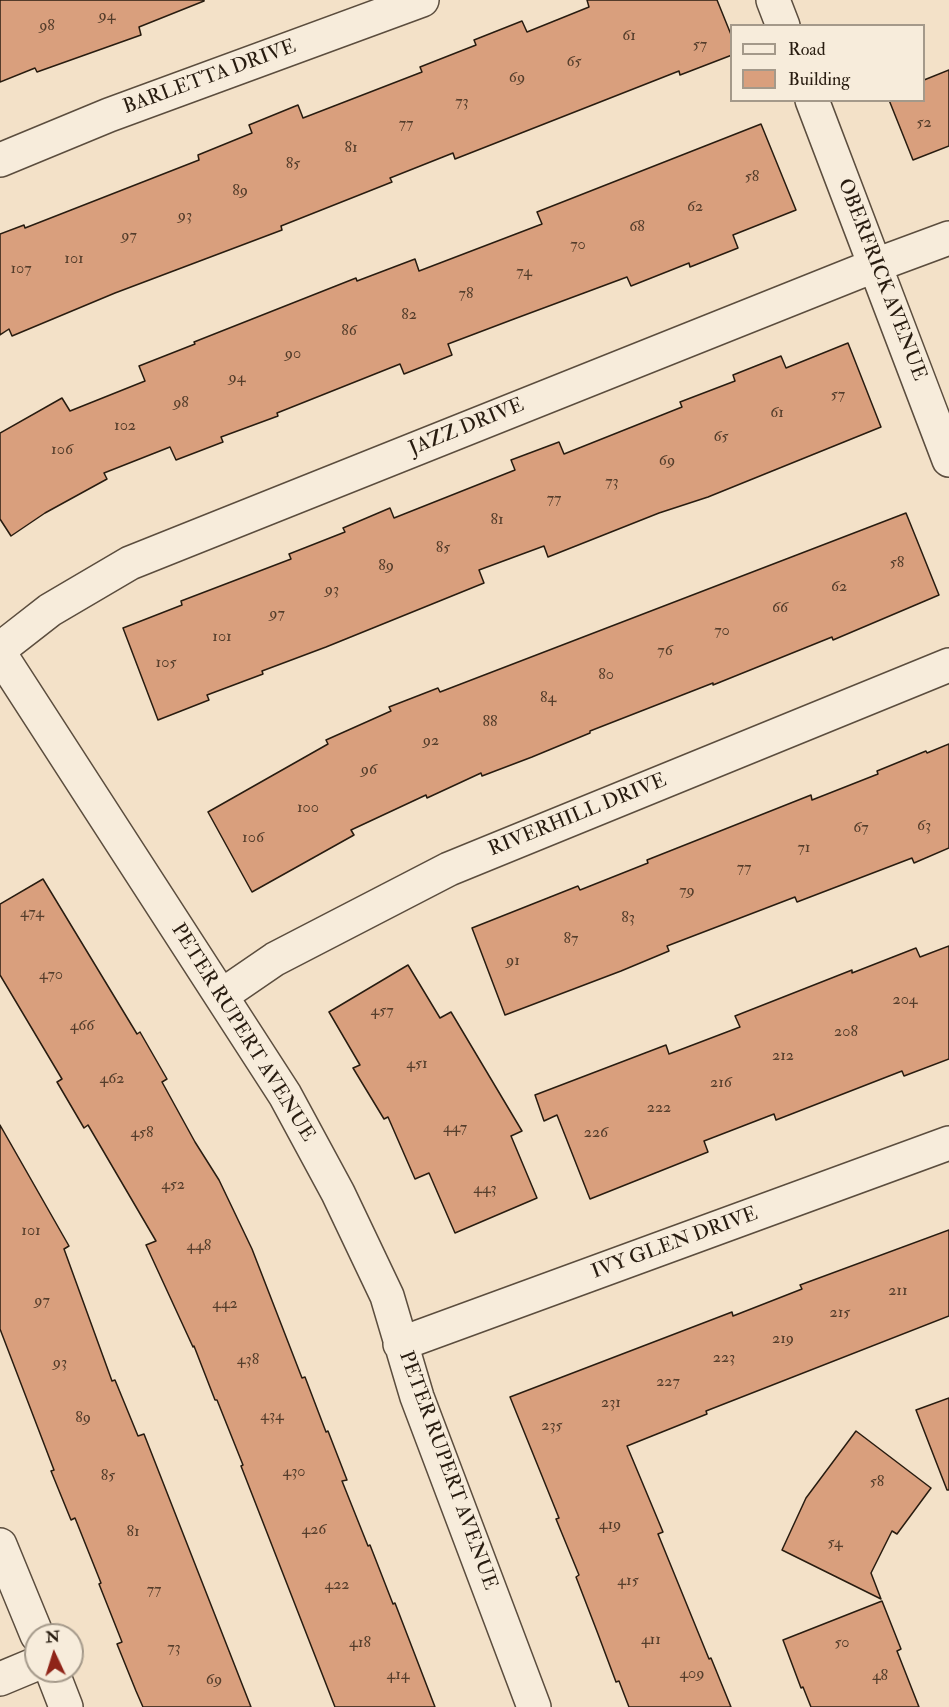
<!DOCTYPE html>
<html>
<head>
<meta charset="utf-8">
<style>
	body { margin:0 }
	#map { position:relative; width:949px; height:1707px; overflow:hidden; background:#f3e1c8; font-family:"IM FELL Double Pica",serif }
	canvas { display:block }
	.legend { position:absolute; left:730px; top:24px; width:195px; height:78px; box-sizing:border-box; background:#f7ecdb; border:2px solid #a4998a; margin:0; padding:8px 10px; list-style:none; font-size:18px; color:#281c10 }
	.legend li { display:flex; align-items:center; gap:12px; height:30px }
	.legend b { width:30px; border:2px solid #a4998a }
	.north { position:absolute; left:24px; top:1623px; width:60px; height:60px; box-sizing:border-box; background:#f7ecdb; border:2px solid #a4998a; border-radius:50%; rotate:356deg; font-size:16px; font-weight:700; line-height:24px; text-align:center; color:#281c10 }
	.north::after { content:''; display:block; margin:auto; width:21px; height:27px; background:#8f2418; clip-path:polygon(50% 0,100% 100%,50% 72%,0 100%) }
</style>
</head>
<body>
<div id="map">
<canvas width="949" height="1707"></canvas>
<ul class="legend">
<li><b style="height:8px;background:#f7ecdb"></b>Road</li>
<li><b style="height:16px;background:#d99f7d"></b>Building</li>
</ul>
<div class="north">N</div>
</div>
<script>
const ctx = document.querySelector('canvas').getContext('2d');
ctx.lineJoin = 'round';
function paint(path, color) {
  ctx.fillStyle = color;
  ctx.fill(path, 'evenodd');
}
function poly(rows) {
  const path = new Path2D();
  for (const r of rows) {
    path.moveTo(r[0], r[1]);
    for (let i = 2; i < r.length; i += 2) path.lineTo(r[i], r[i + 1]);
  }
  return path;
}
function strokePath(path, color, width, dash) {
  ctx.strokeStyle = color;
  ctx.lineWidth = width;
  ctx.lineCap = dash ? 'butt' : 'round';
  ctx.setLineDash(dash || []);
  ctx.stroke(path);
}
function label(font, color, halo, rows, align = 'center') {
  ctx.font = font + ' "IM FELL Double Pica",serif';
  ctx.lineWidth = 4.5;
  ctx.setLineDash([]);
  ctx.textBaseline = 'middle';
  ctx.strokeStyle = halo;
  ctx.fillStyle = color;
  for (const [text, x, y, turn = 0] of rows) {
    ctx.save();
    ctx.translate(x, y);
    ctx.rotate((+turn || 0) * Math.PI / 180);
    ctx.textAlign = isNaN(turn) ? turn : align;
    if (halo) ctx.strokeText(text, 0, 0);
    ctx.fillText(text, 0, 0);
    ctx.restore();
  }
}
const building = poly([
	[0,0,204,0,204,1,139,27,141,35,37,72,35,68,0,82,0,0],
	[587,0,717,0,732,37,732,55,680,75,679,71,455,159,453,153,390,178,392,182,281,226,282,230,115,293,12,336,9,329,0,335,0,234,24,225,25,228,199,160,198,155,252,133,249,125,298,105,303,118,422,72,420,67,476,45,474,40,522,21,527,32,589,7,587,0],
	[949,70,949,146,913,160,889,100,924,100,924,80,949,70],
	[761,124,796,210,733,235,738,248,690,267,689,263,631,286,627,277,514,319,448,344,452,355,404,374,400,364,277,413,278,416,221,437,223,442,176,460,170,447,104,473,107,479,45,513,11,536,0,519,0,433,62,398,70,411,145,381,139,366,195,344,194,342,356,278,357,281,415,259,419,271,542,224,537,212,761,124],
	[848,343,881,427,708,497,659,513,548,557,544,546,479,570,484,583,326,647,262,671,263,674,207,695,209,700,158,720,123,628,182,605,181,601,291,559,289,554,345,532,343,528,390,508,394,518,515,470,511,460,559,442,564,454,682,407,680,402,735,381,733,375,781,356,786,368,848,343],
	[906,513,939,595,833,640,832,637,713,685,713,683,590,731,590,733,532,757,482,776,481,773,427,798,426,795,351,830,354,835,252,892,208,812,328,744,326,740,391,711,389,707,438,688,440,692,906,513],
	[949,744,949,848,914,863,912,858,797,902,795,897,667,946,669,951,621,971,505,1015,472,928,578,886,580,890,648,863,647,860,811,795,812,800,878,774,877,771,926,751,927,753,949,744],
	[43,879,137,1034,140,1032,167,1079,162,1082,195,1142,219,1180,252,1249,302,1378,305,1377,326,1432,328,1431,347,1480,342,1481,368,1546,370,1545,393,1604,395,1603,435,1707,335,1707,241,1466,243,1465,217,1400,215,1400,194,1346,193,1347,146,1245,156,1241,88,1125,84,1128,57,1082,62,1079,0,975,0,904,43,879],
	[949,946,949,1059,904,1076,902,1071,776,1120,774,1114,704,1141,708,1152,590,1199,557,1115,544,1121,535,1095,666,1045,669,1054,740,1027,735,1016,852,970,852,973,916,948,920,957,949,946],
	[408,965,440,1018,451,1012,522,1131,511,1136,537,1198,455,1233,429,1173,415,1179,388,1117,384,1119,353,1068,360,1065,329,1012,408,965],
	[0,1125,69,1246,64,1249,112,1381,115,1380,138,1436,144,1434,251,1707,143,1707,136,1691,117,1644,122,1642,99,1584,101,1583,75,1518,71,1520,51,1471,54,1470,0,1329,0,1125],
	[949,1230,949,1316,706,1411,707,1414,627,1446,663,1532,658,1534,709,1659,711,1658,731,1707,629,1707,619,1681,616,1682,598,1634,576,1577,579,1575,556,1519,559,1518,510,1397,732,1312,733,1316,802,1289,800,1285,949,1230],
	[949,1398,949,1490,947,1490,916,1410,949,1398],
	[856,1431,931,1488,897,1534,892,1531,871,1573,881,1599,782,1550,806,1498,856,1431],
	[882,1601,901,1649,897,1651,919,1707,811,1707,803,1687,801,1688,783,1640,882,1601]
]);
paint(building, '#d99f7d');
strokePath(building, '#281c10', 1.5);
const minor = poly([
	[773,0,783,26],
	[812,100,949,460],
	[0,160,109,115,422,0],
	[0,649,50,610,130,563,876,265,949,238],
	[0,654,285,1095,338,1193,387,1296,417,1397,534,1707],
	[221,996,275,959,449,869,949,665],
	[400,1344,949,1143],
	[0,1545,37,1635],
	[52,1671,66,1707],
	[0,1679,36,1664]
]);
strokePath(minor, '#5b4d3e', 36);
strokePath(minor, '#f7ecdb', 33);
label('16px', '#543d2b', null, [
	["94",107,17],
	["98",47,27],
	["61",629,37],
	["57",700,46],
	["65",574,63],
	["69",517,79],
	["73",462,103],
	["52",924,124],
	["77",406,125],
	["81",351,149],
	["85",293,165],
	["58",752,178],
	["89",240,192],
	["62",695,208],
	["93",185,217],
	["68",637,228],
	["97",129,237],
	["70",578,246],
	["101",74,260],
	["107",21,270],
	["74",524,273],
	["78",466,295],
	["82",409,316],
	["86",349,332],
	["90",293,355],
	["94",237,379],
	["57",838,396],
	["98",181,404],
	["61",777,414],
	["102",125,427],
	["65",721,438],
	["106",62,451],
	["69",667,462],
	["73",612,483],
	["77",554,500],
	["81",497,521],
	["85",443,549],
	["58",897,564],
	["89",386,567],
	["62",839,588],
	["93",332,591],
	["66",780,609],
	["97",277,615],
	["70",722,632],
	["101",222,638],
	["76",665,652],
	["105",166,664],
	["80",606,676],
	["84",548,699],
	["88",490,723],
	["92",431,742],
	["96",369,771],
	["100",308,809],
	["63",924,827],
	["67",861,829],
	["106",253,839],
	["71",804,849],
	["77",744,869],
	["79",687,892],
	["474",32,914],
	["83",628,919],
	["87",571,940],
	["91",513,962],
	["470",51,976],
	["204",905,1001],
	["457",382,1012],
	["466",82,1027],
	["208",846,1033],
	["212",783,1057],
	["451",417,1065],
	["462",112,1080],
	["216",721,1084],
	["222",659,1109],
	["447",455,1129],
	["458",142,1134],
	["226",596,1134],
	["452",173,1186],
	["443",485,1190],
	["101",31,1232],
	["448",199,1247],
	["211",898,1292],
	["97",42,1302],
	["442",225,1305],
	["215",840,1314],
	["219",783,1340],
	["223",724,1359],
	["438",248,1361],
	["93",60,1364],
	["227",668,1383],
	["231",611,1404],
	["434",272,1417],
	["89",83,1419],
	["235",552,1427],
	["430",294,1473],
	["85",108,1477],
	["58",877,1483],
	["419",610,1526],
	["426",314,1531],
	["81",133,1533],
	["54",835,1544],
	["415",628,1582],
	["422",337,1586],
	["77",154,1591],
	["411",651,1641],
	["418",360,1644],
	["50",842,1644],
	["73",174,1649],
	["409",692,1675],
	["414",398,1676],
	["48",880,1677],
	["69",214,1681]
]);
label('20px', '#281c10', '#f7ecdb', [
	["BARLETTA DRIVE",210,78,-20],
	["OBERFRICK AVENUE",881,280,69],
	["JAZZ DRIVE",467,428,-22],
	["RIVERHILL DRIVE",578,816,-22],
	["PETER RUPERT AVENUE",242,1033,58],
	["IVY GLEN DRIVE",675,1244,-20],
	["PETER RUPERT AVENUE",447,1471,70]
]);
</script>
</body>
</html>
